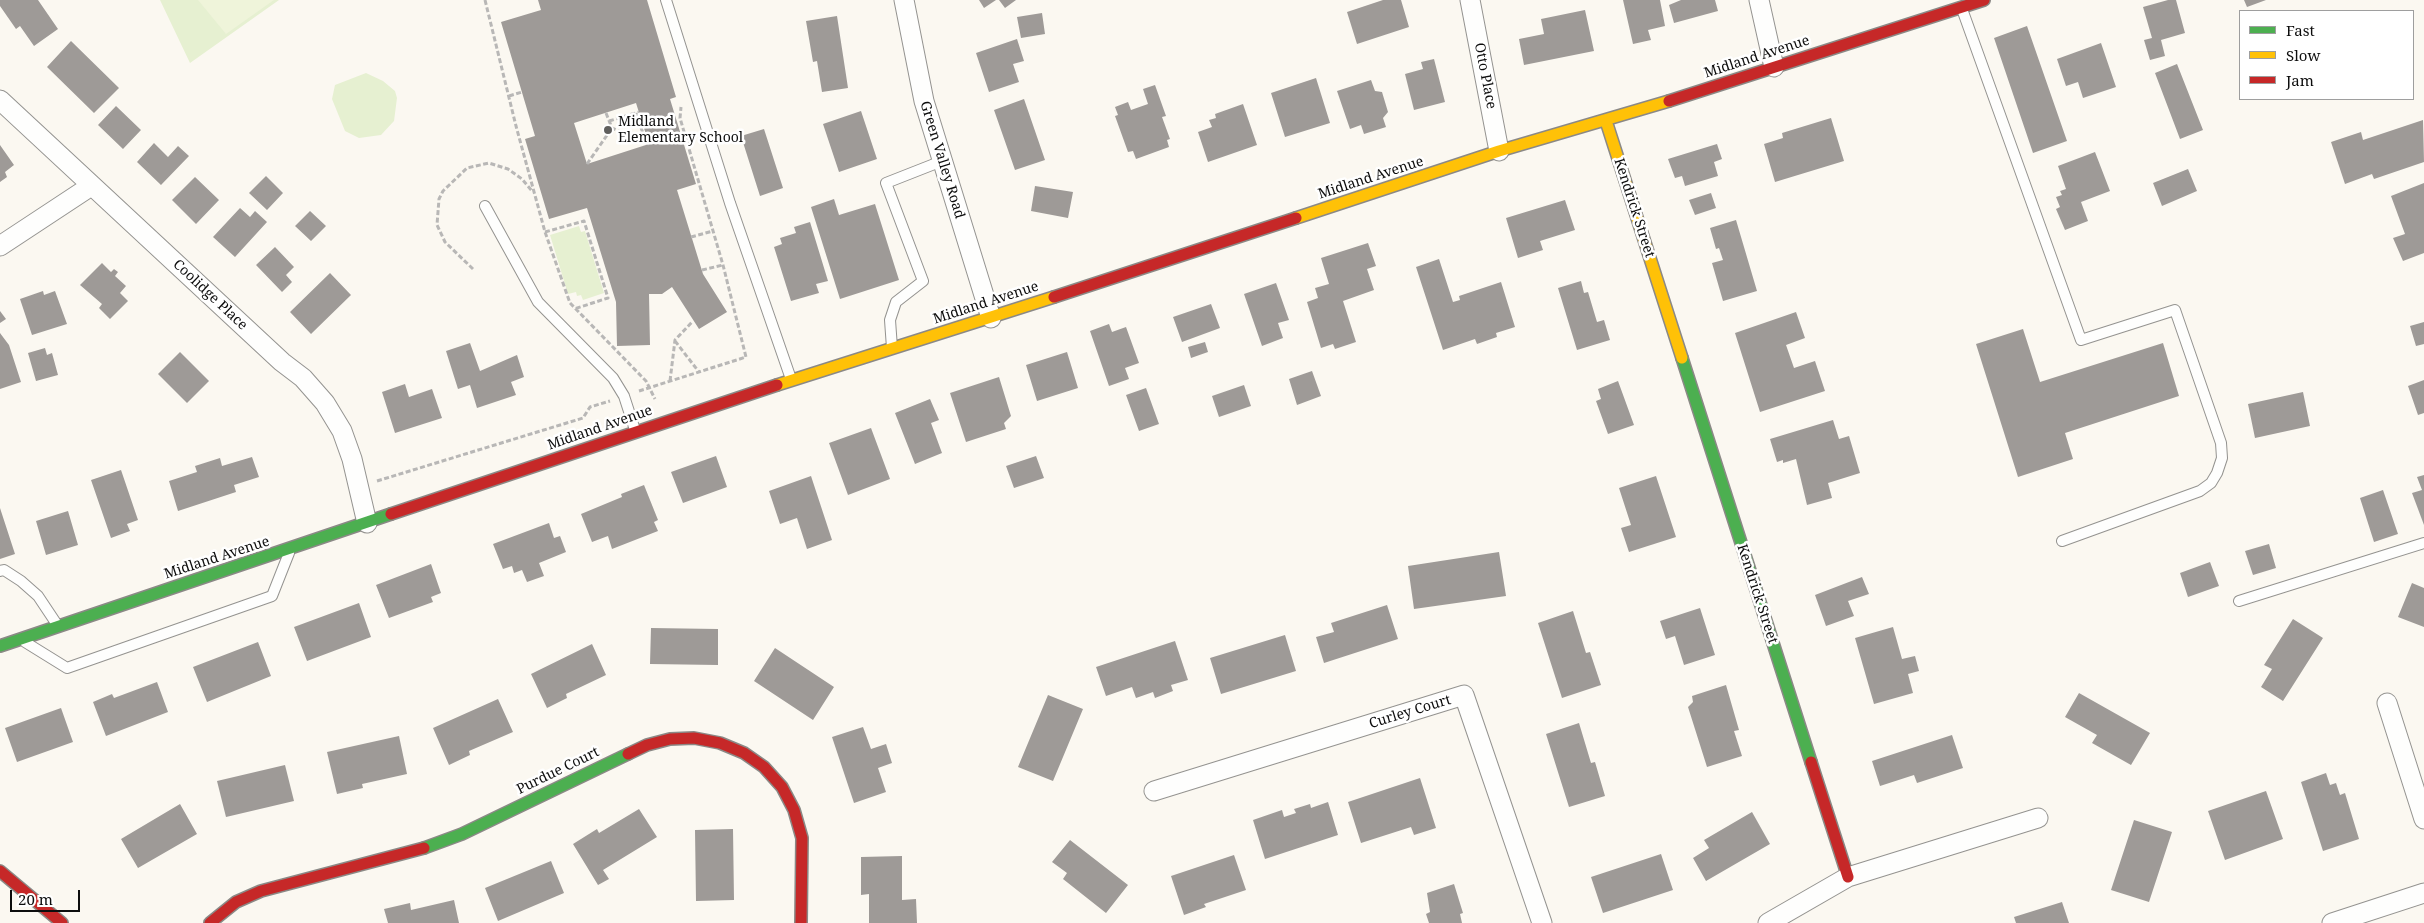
<!DOCTYPE html>
<html>
<head>
<meta charset="utf-8">
<style>
	body { margin:0 }
	#map { position:relative; width:2424px; height:923px; overflow:hidden; background:#fbf8f1; font-family:"Noto Serif",serif }
	canvas { display:block }
	.legend { position:absolute; left:2239px; top:10px; width:175px; height:90px; box-sizing:border-box; background:#fff; border:1px solid #9e9e9e; margin:0; padding:6px 9px; list-style:none; font-size:15px; color:#0d0d0d }
	.legend li { display:flex; align-items:center; gap:10px; height:25px }
	.legend b { width:25px; border:1px solid #9e9e9e }
	.scale { position:absolute; left:10px; top:890px; width:70px; height:22px; box-sizing:border-box; border:2px solid #0d0d0d; border-top:0; padding-left:6px; font-size:15px; line-height:18px; white-space:nowrap; color:#0d0d0d; -webkit-text-stroke:4px #fff; paint-order:stroke }
</style>
</head>
<body>
<div id="map">
<canvas width="2424" height="923"></canvas>
<ul class="legend">
<li><b style="height:6px;background:#4caf50"></b>Fast</li>
<li><b style="height:6px;background:#ffc107"></b>Slow</li>
<li><b style="height:6px;background:#c62828"></b>Jam</li>
</ul>
<div class="scale">20 m</div>
</div>
<script>
const ctx = document.querySelector('canvas').getContext('2d');
ctx.lineJoin = 'round';
function paint(path, color) {
  ctx.fillStyle = color;
  ctx.fill(path, 'evenodd');
}
function poly(rows) {
  const path = new Path2D();
  for (const r of rows) {
    path.moveTo(r[0], r[1]);
    for (let i = 2; i < r.length; i += 2) path.lineTo(r[i], r[i + 1]);
  }
  return path;
}
function strokePath(path, color, width, dash) {
  ctx.strokeStyle = color;
  ctx.lineWidth = width;
  ctx.lineCap = dash ? 'butt' : 'round';
  ctx.setLineDash(dash || []);
  ctx.stroke(path);
}
function label(font, color, halo, rows, align = 'center') {
  ctx.font = font + ' "Noto Serif",serif';
  ctx.lineWidth = 5;
  ctx.setLineDash([]);
  ctx.textBaseline = 'middle';
  ctx.strokeStyle = halo;
  ctx.fillStyle = color;
  for (const [text, x, y, turn = 0] of rows) {
    ctx.save();
    ctx.translate(x, y);
    ctx.rotate((+turn || 0) * Math.PI / 180);
    ctx.textAlign = isNaN(turn) ? turn : align;
    if (halo) ctx.strokeText(text, 0, 0);
    ctx.fillText(text, 0, 0);
    ctx.restore();
  }
}
paint(poly([
	[160,0,279,0,190,63],
	[366,73,383,81,395,91,397,98,394,121,381,135,359,138,345,131,332,99,335,85],
	[579,226,581,232,585,231,604,293,583,300,581,295,577,296,576,292,568,294,550,235]
]), '#e6f0d1');
paint(poly([
	[198,0,274,0,226,34]
]), '#eff4da');
paint(poly([
	[0,0,38,0,58,29,34,46,20,26,16,29,0,6],
	[538,0,647,0,676,97,670,99,696,184,677,190,703,274,727,312,699,329,672,287,662,294,649,294,650,345,617,346,616,302,587,208,549,219,525,139,535,136,501,22,541,10],
	[636,103,649,144,587,164,574,123],
	[979,0,996,0,984,8],
	[999,0,1016,0,1005,8],
	[1383,0,1401,0,1409,27,1357,44,1347,12],
	[1623,0,1660,0,1665,26,1648,30,1651,40,1633,44],
	[1681,0,1715,0,1718,11,1674,23,1669,5],
	[2168,0,2176,0,2185,33,2161,40,2165,56,2150,60,2144,40,2152,38,2143,7],
	[2244,0,2266,0,2247,7],
	[1585,10,1594,51,1524,65,1519,39,1544,34,1541,19],
	[1042,13,1045,34,1021,38,1017,17],
	[837,16,848,88,822,92,817,61,813,62,806,21],
	[2027,26,2067,141,2033,153,1994,38],
	[1017,39,1024,61,1013,64,1019,82,989,92,976,53],
	[71,41,119,88,94,113,47,67],
	[2101,43,2116,87,2083,98,2078,82,2066,86,2057,59],
	[1434,59,1445,102,1414,110,1405,74,1423,69,1421,62],
	[2177,64,2203,130,2180,139,2155,73],
	[1316,78,1330,123,1285,137,1271,93],
	[1371,80,1375,91,1382,92,1388,112,1383,118,1386,127,1364,134,1361,125,1350,129,1337,91],
	[1155,85,1166,116,1162,117,1170,139,1167,140,1169,147,1136,159,1133,151,1128,152,1115,116,1118,115,1115,107,1128,102,1131,110,1148,104,1143,89],
	[1024,99,1045,160,1015,170,994,110],
	[1243,104,1257,145,1208,162,1198,132,1212,127,1209,120,1216,118,1215,114],
	[116,106,141,130,123,149,98,125],
	[861,111,877,159,839,172,823,124],
	[1831,118,1844,161,1775,182,1764,144,1783,138,1782,133],
	[2423,120,2424,162,2374,179,2372,174,2345,184,2331,142,2361,132,2363,140],
	[764,129,783,188,760,196,741,136],
	[154,143,168,157,178,146,189,156,161,185,137,162],
	[1717,144,1722,159,1714,162,1718,176,1685,186,1682,176,1675,178,1668,159],
	[0,145,14,165,5,172,7,177,0,182],
	[2095,152,2110,191,2081,202,2088,221,2065,230,2056,209,2060,207,2056,197,2062,195,2060,191,2066,189,2058,166],
	[2188,169,2197,191,2162,206,2153,183],
	[266,176,283,193,267,210,249,193],
	[195,177,219,200,196,224,172,200],
	[2424,183,2424,253,2403,261,2393,238,2405,234,2391,196],
	[1035,186,1073,192,1068,218,1031,211],
	[1711,193,1716,208,1695,215,1689,200],
	[834,199,839,215,875,204,899,280,840,299,811,207],
	[1565,200,1575,230,1540,241,1543,250,1518,258,1506,218],
	[240,208,250,217,255,211,267,222,235,257,213,237],
	[310,211,326,226,311,241,295,226],
	[1736,220,1757,291,1723,301,1712,263,1723,260,1719,248,1716,249,1710,228],
	[810,222,828,281,816,284,819,293,791,301,774,247,782,244,780,238,796,233,794,227],
	[1368,243,1376,266,1367,269,1374,290,1343,301,1356,342,1335,349,1333,344,1321,348,1307,302,1318,298,1315,288,1329,284,1321,258],
	[275,247,294,267,286,275,292,282,282,292,256,265],
	[1439,259,1453,302,1460,300,1459,296,1501,282,1515,327,1496,333,1497,337,1477,344,1475,339,1443,350,1416,267],
	[102,263,111,272,114,269,118,272,115,276,126,286,120,293,128,301,110,319,99,308,102,304,80,285],
	[330,273,351,295,311,334,290,312],
	[1581,281,1584,293,1588,292,1597,322,1604,320,1610,340,1577,350,1558,288],
	[1276,283,1289,320,1278,323,1283,338,1262,346,1244,294],
	[43,291,44,295,55,291,67,324,32,335,20,299],
	[1211,304,1220,328,1182,342,1173,317],
	[0,311,6,319,0,323],
	[1796,312,1805,338,1786,345,1794,368,1815,361,1825,391,1760,412,1735,333],
	[2424,322,2424,344,2416,346,2410,326],
	[1109,324,1112,332,1126,327,1139,363,1125,368,1129,379,1109,386,1090,331],
	[2023,329,2040,382,2163,343,2179,396,2065,433,2073,459,2018,477,1976,344],
	[0,333,9,345,21,382,0,389],
	[1205,342,1208,352,1191,358,1188,347],
	[470,343,480,371,517,355,524,377,511,382,516,395,477,408,470,385,458,389,446,351],
	[45,348,47,355,52,353,58,375,36,381,28,353],
	[180,352,209,381,187,403,158,374],
	[1067,352,1078,388,1037,401,1026,365],
	[1312,371,1321,396,1297,405,1289,379],
	[999,377,1011,416,1004,423,1006,429,966,442,950,393],
	[2424,380,2424,413,2418,415,2408,386],
	[1618,381,1634,425,1608,434,1596,401,1601,399,1598,389],
	[405,384,409,397,432,389,442,418,395,433,382,392],
	[1244,385,1251,406,1219,417,1212,396],
	[1146,388,1159,424,1139,431,1126,395],
	[2303,392,2310,426,2255,438,2248,404],
	[930,399,939,420,931,423,942,453,915,464,895,413],
	[1833,420,1839,439,1849,436,1860,473,1828,483,1832,498,1807,505,1796,459,1783,463,1783,460,1777,462,1770,439],
	[871,428,890,479,848,495,829,443],
	[716,456,727,487,683,503,671,472],
	[1036,456,1044,478,1014,488,1006,466],
	[252,457,259,477,234,485,236,492,178,511,169,481,197,472,195,466,220,458,222,466],
	[121,470,138,520,127,524,130,531,111,538,91,480],
	[2424,475,2424,525,2412,493,2422,490,2417,477],
	[811,476,832,540,807,549,797,518,780,524,769,491],
	[1656,476,1676,537,1629,552,1621,528,1631,525,1619,488],
	[644,485,658,520,654,522,658,531,612,549,608,536,592,542,581,514,622,497,621,494],
	[2383,490,2398,534,2374,542,2360,498],
	[0,508,15,554,0,559],
	[68,511,78,545,46,555,36,521],
	[549,523,554,538,560,536,566,552,539,563,544,576,527,582,522,570,514,573,512,566,503,569,493,544],
	[2269,544,2276,568,2253,575,2245,551],
	[1499,552,1506,596,1414,609,1408,566],
	[2210,562,2219,586,2188,597,2180,573],
	[431,564,441,593,431,597,433,602,389,618,376,585],
	[1862,577,1869,594,1848,601,1854,616,1826,626,1815,595],
	[2412,583,2424,588,2424,627,2398,617],
	[359,603,371,637,307,661,294,627],
	[1387,605,1398,639,1324,663,1316,637,1334,632,1331,623],
	[1700,608,1715,655,1684,665,1675,636,1666,639,1660,621],
	[1573,611,1586,653,1590,652,1601,685,1562,698,1538,623],
	[2293,619,2323,638,2283,701,2261,687,2272,669,2264,665],
	[1893,627,1902,659,1915,656,1919,671,1908,674,1913,693,1874,704,1855,638],
	[651,628,718,629,718,665,650,664],
	[1285,635,1296,671,1221,694,1210,658],
	[1175,641,1188,680,1171,685,1173,691,1155,698,1153,692,1136,698,1132,687,1106,696,1096,667],
	[258,642,271,676,207,702,193,667],
	[592,644,606,675,566,694,567,698,547,708,531,674],
	[775,648,834,687,813,720,754,681],
	[157,682,168,712,106,736,93,702,112,694,114,698],
	[1726,685,1739,730,1734,731,1742,756,1707,767,1688,707,1693,702,1692,696],
	[2079,693,2150,733,2131,765,2092,743,2097,735,2065,717],
	[1048,695,1083,709,1053,781,1018,767],
	[498,699,513,732,469,751,470,755,449,765,433,728],
	[61,708,73,742,17,762,5,728],
	[1579,723,1591,763,1595,762,1605,796,1569,807,1546,734],
	[863,727,871,749,886,744,892,763,878,768,886,792,854,803,832,737],
	[1952,735,1963,768,1917,783,1914,775,1880,786,1872,761],
	[399,736,407,774,362,784,363,788,337,794,327,752],
	[285,765,294,801,226,817,217,781],
	[2326,773,2330,785,2336,783,2340,795,2345,793,2359,839,2323,851,2301,782],
	[1420,778,1436,828,1414,835,1411,827,1361,843,1348,802],
	[2266,791,2283,839,2225,860,2208,811],
	[1328,802,1338,835,1265,859,1253,820,1282,810,1284,817,1296,813,1294,809,1310,804,1311,808],
	[180,804,197,834,138,868,121,839],
	[639,809,657,837,603,870,609,879,598,885,573,844,597,829,599,833],
	[1752,812,1770,844,1706,881,1693,858,1709,848,1704,840],
	[2134,820,2172,832,2149,902,2111,890],
	[733,829,734,900,696,901,695,830],
	[1070,840,1128,885,1106,913,1063,879,1067,873,1052,862],
	[1661,854,1673,890,1603,913,1591,877],
	[1234,855,1246,890,1204,904,1206,907,1184,915,1171,876],
	[902,856,902,900,916,899,917,923,869,923,869,894,861,895,861,857],
	[551,861,564,893,498,921,485,888],
	[1454,884,1463,913,1460,914,1462,923,1429,923,1426,914,1430,912,1427,893],
	[454,900,459,923,388,923,384,909,410,903,411,910],
	[2062,902,2069,923,2016,923,2014,917]
]), '#9e9a97');
const lane = poly([
	[666,0,730,203,791,379],
	[1962,9,2081,340,2175,310,2221,443,2222,458,2217,473,2211,483,2200,491,2062,541],
	[485,206,538,302,613,378,624,396,635,430],
	[892,348,890,320,896,302,923,281,886,183,942,161],
	[0,571,4,570,21,581,38,596,58,626],
	[2239,601,2424,543],
	[25,642,67,668,272,596,289,553]
]);
const street = poly([
	[904,0,924,101,991,318],
	[1470,0,1499,151],
	[1759,0,1774,67],
	[0,100,282,362,303,378,325,403,342,431,352,459,367,523],
	[0,246,91,186],
	[2387,703,2424,819],
	[1154,791,1464,695,1542,923],
	[1768,923,1848,877,2038,818],
	[2332,923,2424,893]
]);
const fast = poly([
	[1682,358,1811,762],
	[0,646,391,514],
	[424,848,462,834,628,754]
]);
const slow = poly([
	[1606,121,1682,358],
	[1296,218,1499,151,1669,101],
	[777,385,1054,297]
]);
const jam = poly([
	[1669,101,1984,0],
	[1054,297,1296,218],
	[391,514,777,385],
	[628,754,647,745,670,739,694,738,720,743,744,753,764,767,782,787,794,810,802,838,801,923],
	[1811,762,1848,877],
	[0,871,62,923],
	[210,923,236,902,261,891,424,848]
]);
strokePath(lane, '#949390', 12);
strokePath(street, '#949390', 21);
strokePath(fast, '#8b8986', 14);
strokePath(slow, '#8b8986', 14);
strokePath(jam, '#8b8986', 14);
strokePath(poly([
	[485,0,516,126,545,232,570,303,646,381,655,399],
	[509,96,522,92],
	[606,113,612,128,649,144],
	[636,113,646,142],
	[609,121,639,112],
	[587,164,612,128],
	[545,232,584,221,608,298,574,309],
	[691,237,713,231],
	[473,269,445,242,437,225,439,199,443,191,467,168,489,163,508,169,522,179,532,191],
	[702,270,723,265],
	[675,341,699,372],
	[670,381,675,340,693,321],
	[639,391,746,357,723,265,680,118,681,107],
	[377,481,583,418,590,407,610,401]
]), '#b8b7b6', 3, [5, 2.5]);
strokePath(lane, '#fefefd', 10);
strokePath(street, '#fefefd', 19);
strokePath(fast, '#4caf50', 11);
strokePath(slow, '#ffc107', 11);
strokePath(jam, '#c62828', 11);
for (const [x, y, r, color] of [
	[608,130,5,"#605f5d"]
]) {
  const dot = new Path2D();
  dot.arc(x, y, r, 0, 2 * Math.PI);
  ctx.fillStyle = color;
  ctx.fill(dot);
  strokePath(dot, '#fff', 2);
}
label('14px', '#0d0d0d', '#fff', [
	["Midland Avenue",1757,57,-18],
	["Otto Place",1485,76,79],
	["Green Valley Road",942,160,73],
	["Midland Avenue",1371,178,-18],
	["Kendrick Street",1634,208,72],
	["Coolidge Place",210,295,43],
	["Midland Avenue",986,303,-18],
	["Midland Avenue",600,428,-19],
	["Midland Avenue",217,558,-18],
	["Kendrick Street",1757,594,72],
	["Curley Court",1410,712,-17],
	["Purdue Court",558,771,-26]
]);
label('14px', '#0d0d0d', '#fff', [
	["Midland",618,122],
	["Elementary School",618,138]
], 'left');
</script>
</body>
</html>
